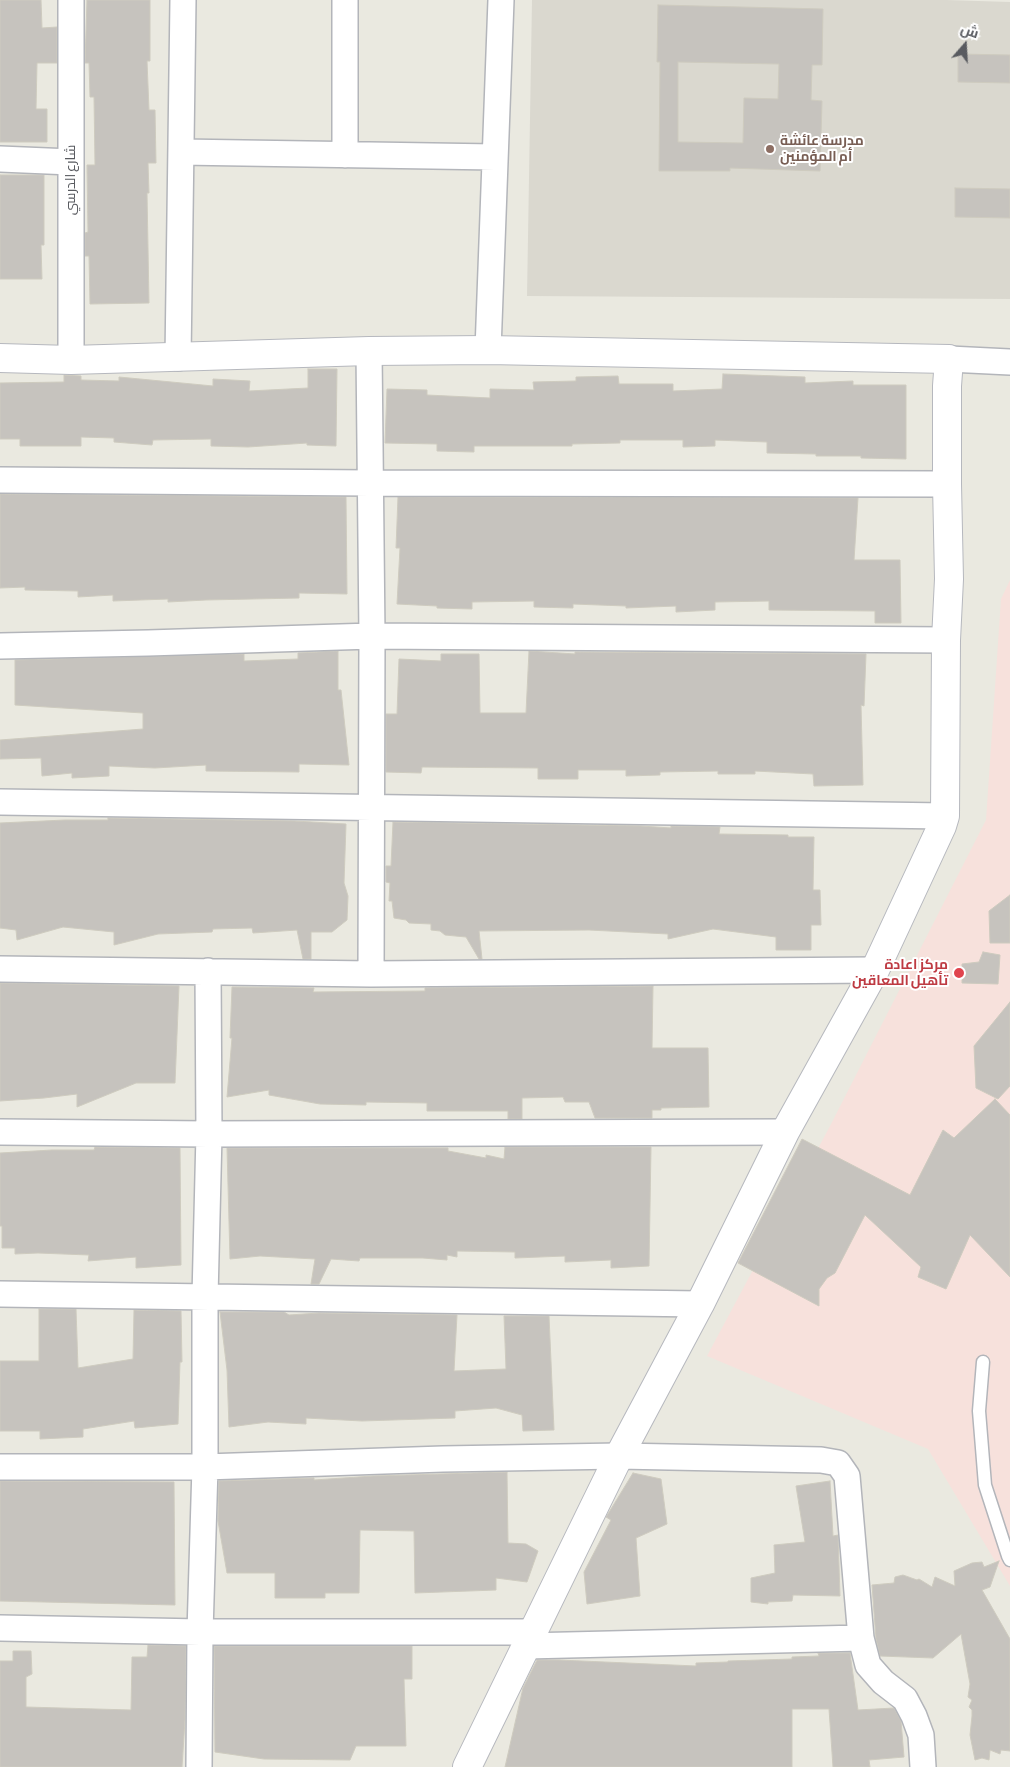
<!DOCTYPE html>
<html>
<head>
<meta charset="utf-8">
<style>
	body { margin:0 }
	#map { position:relative; width:1010px; height:1767px; overflow:hidden; background:#eae9e0; font-family:"Asap Condensed",Cairo,sans-serif }
	canvas { display:block }
	.north { position:absolute; left:940px; top:20px; width:50px; height:50px; -webkit-text-stroke:4px #fff; paint-order:stroke; rotate:19deg; font-size:14px; font-weight:700; line-height:20px; text-align:center; color:#595b60 }
	.north::after { content:''; display:block; margin:auto; width:18px; height:22px; background:#595b60; clip-path:polygon(50% 0,100% 100%,50% 72%,0 100%) }
</style>
</head>
<body>
<div id="map">
<canvas width="1010" height="1767"></canvas>
<div class="north">ش</div>
</div>
<script>
const ctx = document.querySelector('canvas').getContext('2d');
ctx.lineJoin = 'round';
function paint(path, color) {
  ctx.fillStyle = color;
  ctx.fill(path, 'evenodd');
}
function poly(rows) {
  const path = new Path2D();
  for (const r of rows) {
    path.moveTo(r[0], r[1]);
    for (let i = 2; i < r.length; i += 2) path.lineTo(r[i], r[i + 1]);
  }
  return path;
}
function strokePath(path, color, width, dash) {
  ctx.strokeStyle = color;
  ctx.lineWidth = width;
  ctx.lineCap = dash ? 'butt' : 'round';
  ctx.setLineDash(dash || []);
  ctx.stroke(path);
}
function label(font, color, halo, rows, align = 'center') {
  ctx.font = font + ' "Asap Condensed",Cairo,sans-serif';
  ctx.lineWidth = 4;
  ctx.setLineDash([]);
  ctx.textBaseline = 'middle';
  ctx.strokeStyle = halo;
  ctx.fillStyle = color;
  for (const [text, x, y, turn = 0] of rows) {
    ctx.save();
    ctx.translate(x, y);
    ctx.rotate((+turn || 0) * Math.PI / 180);
    ctx.textAlign = isNaN(turn) ? turn : align;
    if (halo) ctx.strokeText(text, 0, 0);
    ctx.fillText(text, 0, 0);
    ctx.restore();
  }
}
paint(poly([
	[532,0,946,0,1010,2,1010,299,527,296]
]), '#dad8cf');
paint(poly([
	[1010,580,1010,1586,928,1449,707,1356,830,1126,986,820,1001,599]
]), '#f7e1dc');
const building = poly([
	[0,0,41,0,42,28,57,27,57,63,37,63,36,109,47,109,47,142,0,142,0,0],
	[87,0,150,0,150,61,147,61,149,110,155,110,156,163,148,163,149,193,147,193,149,303,90,304,89,256,85,256,85,233,88,232,87,165,95,165,94,97,90,97,89,63,85,63,87,0],
	[658,5,823,9,822,65,812,65,811,100,822,101,820,171,730,168,730,171,659,171,660,62,657,62,658,5],
	[678,62,779,64,778,99,744,98,743,143,678,142,678,62],
	[958,54,1010,55,1010,83,958,82,958,54],
	[0,175,44,175,44,245,41,245,42,279,0,279,0,175],
	[955,188,1010,189,1010,218,955,217,955,188],
	[308,369,337,369,336,446,307,445,307,443,248,447,211,446,211,439,153,440,152,445,114,442,114,438,81,437,81,446,20,446,20,439,0,439,0,383,64,382,64,375,81,376,81,380,119,381,119,377,213,386,213,379,250,381,249,391,308,388,308,369],
	[723,374,805,377,805,383,853,381,853,385,906,385,906,459,861,458,861,456,816,456,816,454,767,453,767,442,715,440,715,446,683,447,683,440,620,440,620,443,572,444,572,446,474,446,474,452,437,451,437,444,385,443,387,389,427,390,427,395,490,398,490,389,534,390,533,382,576,381,576,377,618,376,619,384,673,384,673,391,722,389,723,374],
	[0,494,346,497,347,594,299,593,299,598,206,600,168,602,168,599,113,601,113,595,78,597,78,591,25,590,25,587,0,588,0,494],
	[398,497,858,498,854,560,900,560,901,623,875,623,875,611,769,610,769,601,715,602,715,610,676,612,676,606,626,608,626,606,573,604,573,608,534,607,534,601,472,602,472,609,437,608,437,606,397,604,400,548,396,548,398,497],
	[338,651,338,690,341,690,349,765,299,764,299,772,206,771,206,765,155,768,109,766,109,776,72,778,72,773,42,776,41,758,0,759,0,740,143,729,143,713,15,705,15,660,244,654,244,661,298,659,298,653,338,651],
	[529,651,575,654,575,652,866,654,864,706,861,705,863,785,814,786,813,774,755,771,755,774,718,774,718,771,660,772,660,775,626,776,626,770,578,770,578,779,538,779,538,768,422,767,421,773,386,772,386,714,397,714,399,659,441,661,441,654,479,654,480,713,526,713,529,651],
	[108,818,295,821,346,824,344,883,348,896,347,920,332,932,311,932,311,959,303,959,297,930,253,933,252,928,213,929,212,932,158,934,114,945,114,932,63,927,17,940,16,930,0,928,0,823,65,820,108,820,108,818],
	[393,822,641,826,671,828,671,826,720,827,719,834,788,835,788,837,814,837,813,890,820,890,821,925,811,925,811,950,776,950,776,937,713,929,668,939,668,934,589,930,479,931,482,959,479,959,466,937,445,935,440,931,431,930,431,924,409,923,406,920,394,918,392,901,389,901,390,883,386,882,386,866,391,866,393,822],
	[1010,895,1010,943,990,943,989,911,1010,895],
	[983,952,1000,955,998,984,962,983,962,964,979,962,983,952],
	[0,983,179,986,175,1083,136,1083,77,1107,77,1094,44,1098,0,1101,0,983],
	[653,986,652,1048,708,1048,709,1107,661,1108,661,1110,652,1110,652,1118,595,1118,589,1102,565,1102,563,1097,522,1098,522,1119,508,1119,508,1111,427,1111,427,1103,366,1102,366,1105,320,1104,269,1095,269,1090,227,1097,232,1038,230,1038,232,987,314,988,313,992,425,991,425,988,653,986],
	[1010,1002,1010,1086,998,1099,976,1088,974,1046,1010,1002],
	[995,1099,1010,1115,1010,1277,970,1235,946,1289,918,1277,921,1267,865,1215,835,1273,827,1278,819,1289,819,1306,738,1263,802,1139,910,1195,943,1130,954,1138,995,1099],
	[95,1147,180,1148,181,1265,136,1268,136,1257,88,1261,89,1255,38,1253,15,1254,15,1248,2,1248,2,1226,0,1226,0,1153,52,1150,94,1150,95,1147],
	[505,1147,651,1147,649,1266,611,1268,611,1260,565,1262,565,1256,515,1258,515,1252,457,1251,457,1257,447,1255,447,1260,423,1258,360,1258,359,1261,331,1259,319,1284,311,1284,315,1259,260,1256,230,1259,227,1148,448,1148,448,1151,486,1158,486,1155,504,1159,505,1147],
	[39,1309,76,1309,78,1368,133,1359,134,1310,181,1311,182,1362,180,1362,178,1424,135,1428,134,1421,83,1429,83,1437,40,1439,40,1431,0,1431,0,1361,39,1361,39,1309],
	[220,1312,284,1312,289,1315,319,1313,457,1315,454,1371,506,1369,504,1316,549,1316,554,1430,523,1431,522,1415,496,1408,455,1411,455,1418,362,1421,306,1418,306,1424,268,1422,229,1427,227,1370,220,1312],
	[507,1472,508,1543,526,1544,538,1551,527,1582,496,1578,496,1590,415,1593,414,1531,360,1530,359,1593,325,1593,325,1598,275,1598,275,1573,227,1573,218,1521,219,1481,314,1478,314,1480,373,1476,507,1472],
	[633,1473,661,1479,667,1524,636,1538,640,1596,587,1604,584,1572,611,1520,606,1517,611,1509,633,1473],
	[0,1481,174,1482,175,1605,0,1601,0,1481],
	[830,1481,833,1536,838,1535,840,1596,793,1595,792,1601,768,1602,768,1604,751,1602,751,1578,775,1573,774,1545,805,1542,796,1486,830,1481],
	[999,1561,990,1587,982,1590,1010,1639,1010,1751,1001,1750,1000,1754,990,1750,989,1760,982,1758,975,1760,970,1735,972,1716,972,1710,969,1707,972,1700,968,1697,970,1684,961,1634,933,1658,880,1656,876,1639,872,1585,894,1583,895,1577,903,1575,917,1580,919,1579,932,1587,935,1577,955,1586,954,1571,972,1563,982,1562,984,1567,999,1561],
	[148,1645,186,1646,185,1720,182,1767,0,1767,0,1661,13,1661,13,1651,31,1651,32,1674,26,1677,26,1707,131,1710,132,1657,147,1657,148,1645],
	[214,1646,412,1646,412,1679,404,1679,406,1746,356,1746,350,1760,264,1759,215,1752,214,1646],
	[818,1653,850,1653,858,1710,894,1708,901,1721,904,1757,869,1760,870,1767,833,1767,829,1709,792,1709,792,1767,505,1767,523,1688,537,1660,559,1660,696,1666,696,1663,728,1662,728,1661,792,1659,792,1657,819,1656,818,1653]
]);
paint(building, '#c6c3be');
strokePath(building, '#cecbbf', 1);
const lane = poly([
	[983,1362,979,1411,985,1485,1008,1556,1010,1560]
]);
const street = poly([
	[345,0,345,155],
	[181,152,495,157],
	[0,159,71,162],
	[488,350,501,0],
	[369,351,372,636,371,974],
	[178,358,183,0],
	[949,359,1010,362],
	[71,360,71,0],
	[0,480,370,483,947,484],
	[0,646,148,643,372,636,946,640],
	[0,802,945,816],
	[0,969,371,974,875,970],
	[0,1132,209,1134,785,1132],
	[0,1294,700,1304],
	[0,1467,205,1467,443,1459,619,1456,821,1460,838,1463,847,1476,861,1638,868,1665,883,1682,905,1699,914,1716,921,1735,923,1767],
	[0,1628,200,1632,533,1632],
	[526,1646,861,1638],
	[199,1767,200,1632,205,1467,205,1297,209,1134,208,971]
]);
const secondary = poly([
	[0,358,71,360,369,351,488,350,949,359,947,386,947,484,949,579,946,640,945,816,942,826,875,970,785,1132,700,1304,619,1456,467,1767]
]);
strokePath(lane, '#b3b5ba', 15);
strokePath(street, '#b3b5ba', 28);
strokePath(secondary, '#b6b8be', 30);
strokePath(lane, '#fff', 12);
strokePath(street, '#fff', 25);
strokePath(secondary, '#fff', 28);
for (const [x, y, r, color] of [
	[770,149,5,"#8d6e63"],
	[959,973,6,"#e0444e"]
]) {
  const dot = new Path2D();
  dot.arc(x, y, r, 0, 2 * Math.PI);
  ctx.fillStyle = color;
  ctx.fill(dot);
  strokePath(dot, '#fff', 2);
}
label('bold 14px', '#785e54', '#fff', [
	["مدرسة عائشة",780,141],
	["أم المؤمنين",780,157]
], 'left');
label('14px', '#595b60', '#fff', [
	["شارع الدرسي",71,180,-90]
]);
label('bold 14px', '#be3a42', '#fff', [
	["مركز اعادة",948,965],
	["تأهيل المعاقين",948,981]
], 'right');
</script>
</body>
</html>
